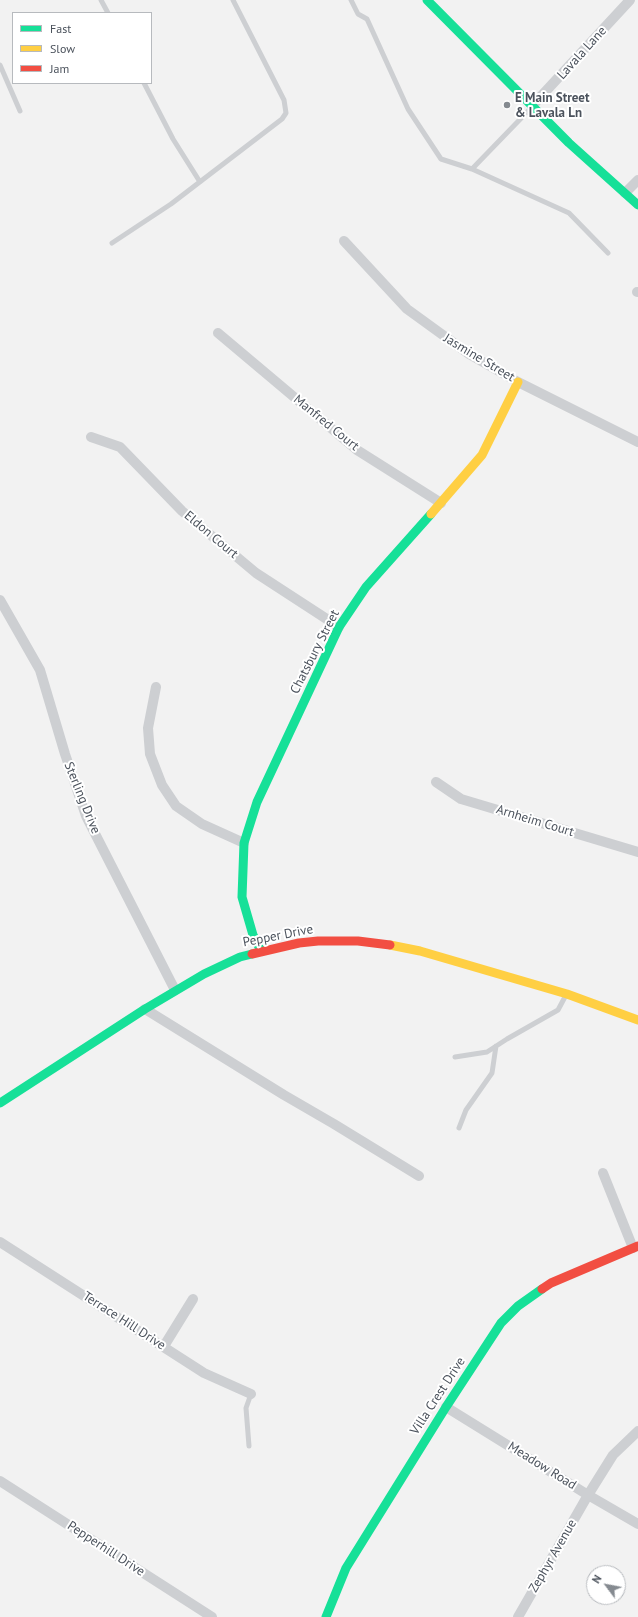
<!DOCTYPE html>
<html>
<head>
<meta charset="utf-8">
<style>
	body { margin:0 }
	#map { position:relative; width:638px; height:1617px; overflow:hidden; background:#f2f2f2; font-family:"PT Sans",sans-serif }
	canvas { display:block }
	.legend { position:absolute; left:12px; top:12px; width:140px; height:72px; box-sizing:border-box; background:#fff; border:1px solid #b7babe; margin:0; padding:5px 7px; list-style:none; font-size:12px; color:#4b525c }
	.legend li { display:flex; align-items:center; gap:8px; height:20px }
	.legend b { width:20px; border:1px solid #b7babe }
	.north { position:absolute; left:586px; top:1565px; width:40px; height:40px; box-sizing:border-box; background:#fff; border:1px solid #b7babe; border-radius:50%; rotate:302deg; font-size:11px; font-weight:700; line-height:16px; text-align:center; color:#4b525c }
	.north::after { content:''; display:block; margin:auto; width:14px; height:18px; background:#858a90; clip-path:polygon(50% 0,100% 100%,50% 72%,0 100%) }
</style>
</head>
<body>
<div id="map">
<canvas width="638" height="1617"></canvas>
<ul class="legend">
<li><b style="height:5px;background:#16e098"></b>Fast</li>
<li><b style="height:5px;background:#ffcf43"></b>Slow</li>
<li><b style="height:5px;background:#f24e42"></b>Jam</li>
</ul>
<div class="north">N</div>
</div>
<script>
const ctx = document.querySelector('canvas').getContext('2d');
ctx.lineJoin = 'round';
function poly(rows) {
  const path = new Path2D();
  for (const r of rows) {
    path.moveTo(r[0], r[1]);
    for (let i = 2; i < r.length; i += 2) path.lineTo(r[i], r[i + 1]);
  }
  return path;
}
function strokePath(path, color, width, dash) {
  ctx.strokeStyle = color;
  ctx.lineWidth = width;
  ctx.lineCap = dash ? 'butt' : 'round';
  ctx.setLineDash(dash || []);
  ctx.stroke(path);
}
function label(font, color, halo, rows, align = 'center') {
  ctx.font = font + ' "PT Sans",sans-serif';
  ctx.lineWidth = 4;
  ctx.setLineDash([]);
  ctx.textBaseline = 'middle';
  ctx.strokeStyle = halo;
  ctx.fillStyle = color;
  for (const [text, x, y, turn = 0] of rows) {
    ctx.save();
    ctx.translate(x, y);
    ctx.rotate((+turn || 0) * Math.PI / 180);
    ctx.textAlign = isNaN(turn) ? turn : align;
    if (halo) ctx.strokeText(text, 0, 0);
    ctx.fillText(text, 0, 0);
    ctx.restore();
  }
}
strokePath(poly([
	[101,0,108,13],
	[351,0,358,14,367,19,408,109,441,159,472,169,531,108],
	[0,65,20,111],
	[144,83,173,139,200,182],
	[472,169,569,213,608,253],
	[112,243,171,204,282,119,286,113,284,100,233,0],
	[455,1057,487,1052,507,1039,558,1010,566,995],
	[459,1128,466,1110,492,1073,496,1046],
	[249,1446,246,1408,251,1394]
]), '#cdcfd2', 5);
strokePath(poly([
	[533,105,630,0],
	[625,193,638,180],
	[344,241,407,309,469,354,518,382,638,442],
	[637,292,638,292],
	[218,333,357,450,441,503],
	[91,437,120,447,182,511,256,573,339,627],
	[0,600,40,670,65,754,86,816,175,990],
	[156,687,148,728,150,754,162,785,176,806,202,824,244,843],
	[436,782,461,799,638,852],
	[145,1009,284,1095,334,1124,419,1176],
	[603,1173,633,1248],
	[0,1242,204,1373,251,1394],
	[164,1346,193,1299],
	[446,1407,588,1495,638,1524],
	[0,1481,212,1617],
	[518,1617,588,1495,613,1455,638,1431]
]), '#cdcfd2', 10);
strokePath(poly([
	[427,0,569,143,638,205],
	[261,951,253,935,242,897,244,843,257,802,339,627,366,587,431,514],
	[0,1103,145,1009,204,974,240,957,252,954],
	[326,1617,346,1568,446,1407,501,1323,518,1306,542,1289]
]), '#16e098', 9);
strokePath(poly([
	[431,514,482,455,518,382],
	[390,945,420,951,567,994,638,1020]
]), '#ffcf43', 9);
strokePath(poly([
	[252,954,299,943,318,941,358,941,390,945],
	[542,1289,551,1283,638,1246]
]), '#f24e42', 9);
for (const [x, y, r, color] of [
	[507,105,4,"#858a90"]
]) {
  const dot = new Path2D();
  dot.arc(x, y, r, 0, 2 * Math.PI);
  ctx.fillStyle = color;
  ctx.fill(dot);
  strokePath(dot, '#fff', 1.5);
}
label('13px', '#4b525c', '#fff', [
	["Lavala Lane",582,53,-48],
	["Jasmine Street",479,358,31],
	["Manfred Court",326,423,39],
	["Eldon Court",211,535,40],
	["Chatsbury Street",315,652,-63],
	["Sterling Drive",82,798,68],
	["Arnheim Court",535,821,17],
	["Pepper Drive",278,936,-11],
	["Terrace Hill Drive",124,1321,33],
	["Villa Crest Drive",438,1396,-57],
	["Meadow Road",542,1466,32],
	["Pepperhill Drive",106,1549,33],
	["Zephyr Avenue",553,1556,-60]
]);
label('bold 13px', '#4b525c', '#fff', [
	["E Main Street",515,98],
	["& Lavala Ln",515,113]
], 'left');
</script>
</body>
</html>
